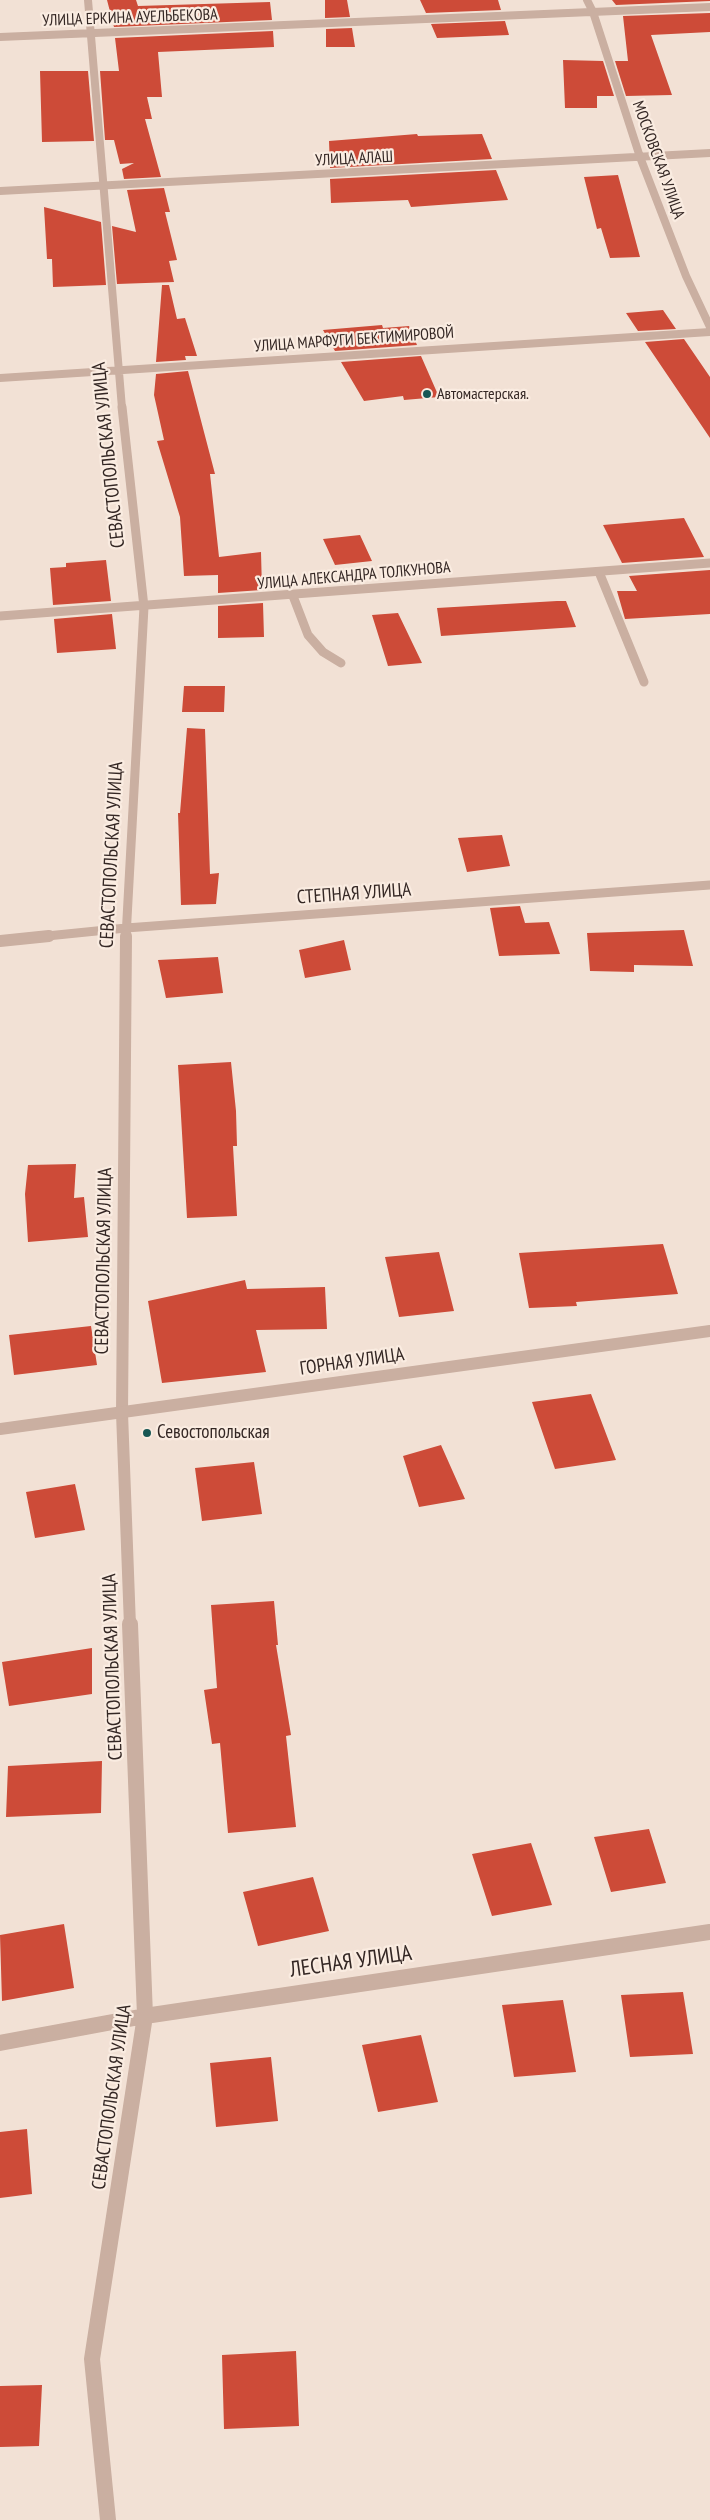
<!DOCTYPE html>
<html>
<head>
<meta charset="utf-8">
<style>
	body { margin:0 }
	canvas { display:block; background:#f2e1d5 }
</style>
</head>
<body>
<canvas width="710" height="2520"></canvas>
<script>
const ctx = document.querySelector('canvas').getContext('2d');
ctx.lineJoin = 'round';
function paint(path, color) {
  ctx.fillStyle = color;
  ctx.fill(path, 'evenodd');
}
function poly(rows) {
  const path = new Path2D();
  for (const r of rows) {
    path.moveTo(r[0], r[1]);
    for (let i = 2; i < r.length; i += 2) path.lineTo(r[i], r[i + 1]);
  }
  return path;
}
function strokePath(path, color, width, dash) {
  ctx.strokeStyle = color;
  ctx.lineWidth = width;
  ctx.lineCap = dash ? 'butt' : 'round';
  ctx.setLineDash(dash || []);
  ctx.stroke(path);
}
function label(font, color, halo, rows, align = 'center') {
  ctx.font = font + ' "PT Sans Narrow",sans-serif';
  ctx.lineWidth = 4.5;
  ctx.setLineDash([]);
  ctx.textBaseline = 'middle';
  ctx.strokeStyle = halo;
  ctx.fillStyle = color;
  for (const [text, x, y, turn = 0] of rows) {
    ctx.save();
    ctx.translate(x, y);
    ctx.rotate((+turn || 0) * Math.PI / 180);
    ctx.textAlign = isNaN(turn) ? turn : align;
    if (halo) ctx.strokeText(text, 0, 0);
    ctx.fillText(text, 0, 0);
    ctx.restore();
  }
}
paint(poly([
	[107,0,136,0,138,6,270,2,272,20,114,27],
	[325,0,347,0,350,17,325,18],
	[420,0,498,0,501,10,426,13],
	[612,0,710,0,710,1,616,5],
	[710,13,710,32,651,35,672,95,626,96,615,61,628,61,623,16],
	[505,21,509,35,437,38,431,24],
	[352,28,355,47,326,47,326,29],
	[273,31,274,47,158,52,162,97,147,97,152,119,145,119,161,177,124,179,122,169,134,163,120,164,114,140,105,140,100,71,119,71,115,38],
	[563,60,603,61,614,96,597,96,597,108,565,108],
	[40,71,88,71,94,141,42,142],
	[417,134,418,136,482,134,492,159,330,168,329,141],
	[496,170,508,200,411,207,408,200,331,203,330,179],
	[618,175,640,257,610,258,601,228,597,229,584,177],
	[164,188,170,212,165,212,177,260,169,261,174,282,117,284,112,226,136,232,127,190],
	[44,207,101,222,106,285,53,287,52,259,47,259],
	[162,285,169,285,177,319,185,318,197,356,185,356,186,360,156,362],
	[663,310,676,329,638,331,626,313],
	[382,325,383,328,409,326,417,345,335,351,323,330],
	[684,339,710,377,710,438,645,342],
	[421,356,439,397,404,400,403,396,364,401,341,362],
	[188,371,215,474,210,474,219,557,261,552,262,590,218,593,218,575,184,576,180,517,157,441,164,440,154,395,156,374],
	[684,518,704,557,622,563,603,525],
	[360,535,372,561,335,565,323,539],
	[106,560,111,601,53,605,50,568,66,567,66,563],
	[710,570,710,614,625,619,617,591,637,591,629,576],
	[557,601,566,601,576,627,441,636,437,608],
	[263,603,264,637,218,638,218,606],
	[398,613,422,663,388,666,372,615],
	[112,614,116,649,57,653,54,619],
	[184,686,225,686,224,712,182,712],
	[187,728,205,729,210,874,219,873,216,904,181,905,178,813,180,813],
	[502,835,510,866,467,872,458,838],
	[520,906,525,923,549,922,560,954,499,956,490,908],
	[684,930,693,966,634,965,634,972,590,971,587,933],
	[344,940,351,970,305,978,299,950],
	[218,957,223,993,166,998,158,960],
	[231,1062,236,1111,237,1146,233,1146,237,1216,187,1218,178,1065],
	[76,1164,74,1198,84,1197,88,1237,28,1242,25,1194,28,1165],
	[663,1244,678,1294,576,1302,577,1306,529,1308,519,1253],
	[439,1252,454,1311,399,1317,385,1257],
	[245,1280,247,1289,325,1287,327,1329,256,1330,266,1372,162,1383,148,1301],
	[91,1326,97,1365,14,1375,9,1335],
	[591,1394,616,1460,555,1469,532,1402],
	[441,1445,465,1499,419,1507,403,1456],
	[254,1462,262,1514,202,1521,195,1468],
	[75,1484,85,1530,35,1538,26,1492],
	[274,1601,278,1645,276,1645,291,1735,286,1736,296,1827,228,1833,220,1743,212,1744,204,1690,217,1688,211,1605],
	[92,1648,92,1694,9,1706,2,1662],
	[102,1761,101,1813,6,1817,8,1766],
	[649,1829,666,1883,611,1892,594,1837],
	[531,1843,552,1905,492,1916,472,1854],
	[313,1877,329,1931,258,1946,243,1892],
	[64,1924,74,1988,2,2001,0,1935],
	[683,1992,693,2054,630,2057,621,1995],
	[563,2000,576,2072,514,2077,502,2005],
	[421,2035,438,2102,378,2112,362,2045],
	[271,2057,278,2121,216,2127,210,2063],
	[27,2129,32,2194,0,2198,0,2132],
	[296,2351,299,2426,224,2429,222,2355],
	[42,2385,39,2446,0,2447,0,2386]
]), '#cd4b38');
strokePath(poly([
	[599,572,644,682],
	[293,596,308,635,323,652,341,663]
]), '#caafa1', 9);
strokePath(poly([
	[88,0,122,408],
	[587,0,593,12,640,157,686,276,710,327],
	[0,37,710,7],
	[0,191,710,153],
	[0,378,710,332]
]), '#caafa1', 8);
strokePath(poly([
	[122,407,144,607,126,937],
	[0,616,710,563],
	[37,937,126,928,710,885]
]), '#caafa1', 9);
strokePath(poly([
	[126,936,122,1413,130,1626],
	[0,941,49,936]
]), '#caafa1', 12);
strokePath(poly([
	[0,2043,145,2016,710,1932],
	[108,2520,92,2359,145,2016,130,1624]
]), '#caafa1', 16);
strokePath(poly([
	[0,1429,710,1331]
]), '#caafa1', 12);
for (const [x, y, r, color] of [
	[427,394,5,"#185754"],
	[147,1433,5,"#185754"]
]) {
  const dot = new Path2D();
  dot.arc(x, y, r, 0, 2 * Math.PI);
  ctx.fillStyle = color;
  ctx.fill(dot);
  strokePath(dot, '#faece1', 2);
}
label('16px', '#342724', '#faece1', [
	["УЛИЦА ЕРКИНА АУЕЛЬБЕКОВА",130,18,-2],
	["УЛИЦА АЛАШ",354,159,-3],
	["МОСКОВСКАЯ УЛИЦА",658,160,70],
	["УЛИЦА МАРФУГИ БЕКТИМИРОВОЙ",354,340,-4],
	["УЛИЦА АЛЕКСАНДРА ТОЛКУНОВА",354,576,-5]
]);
label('16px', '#342724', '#faece1', [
	["Автомастерская.",437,394]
], 'left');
label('19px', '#342724', '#faece1', [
	["СЕВАСТОПОЛЬСКАЯ УЛИЦА",109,455,-96],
	["СЕВАСТОПОЛЬСКАЯ УЛИЦА",112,855,-87],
	["СТЕПНАЯ УЛИЦА",354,894,-4],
	["СЕВАСТОПОЛЬСКАЯ УЛИЦА",104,1261,-89],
	["ГОРНАЯ УЛИЦА",352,1362,-8],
	["СЕВАСТОПОЛЬСКАЯ УЛИЦА",113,1667,-92],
	["СЕВАСТОПОЛЬСКАЯ УЛИЦА",112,2097,-82]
]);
label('19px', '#342724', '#faece1', [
	["Севостопольская",157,1433]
], 'left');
label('22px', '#342724', '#faece1', [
	["ЛЕСНАЯ УЛИЦА",351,1962,-8]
]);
</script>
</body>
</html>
